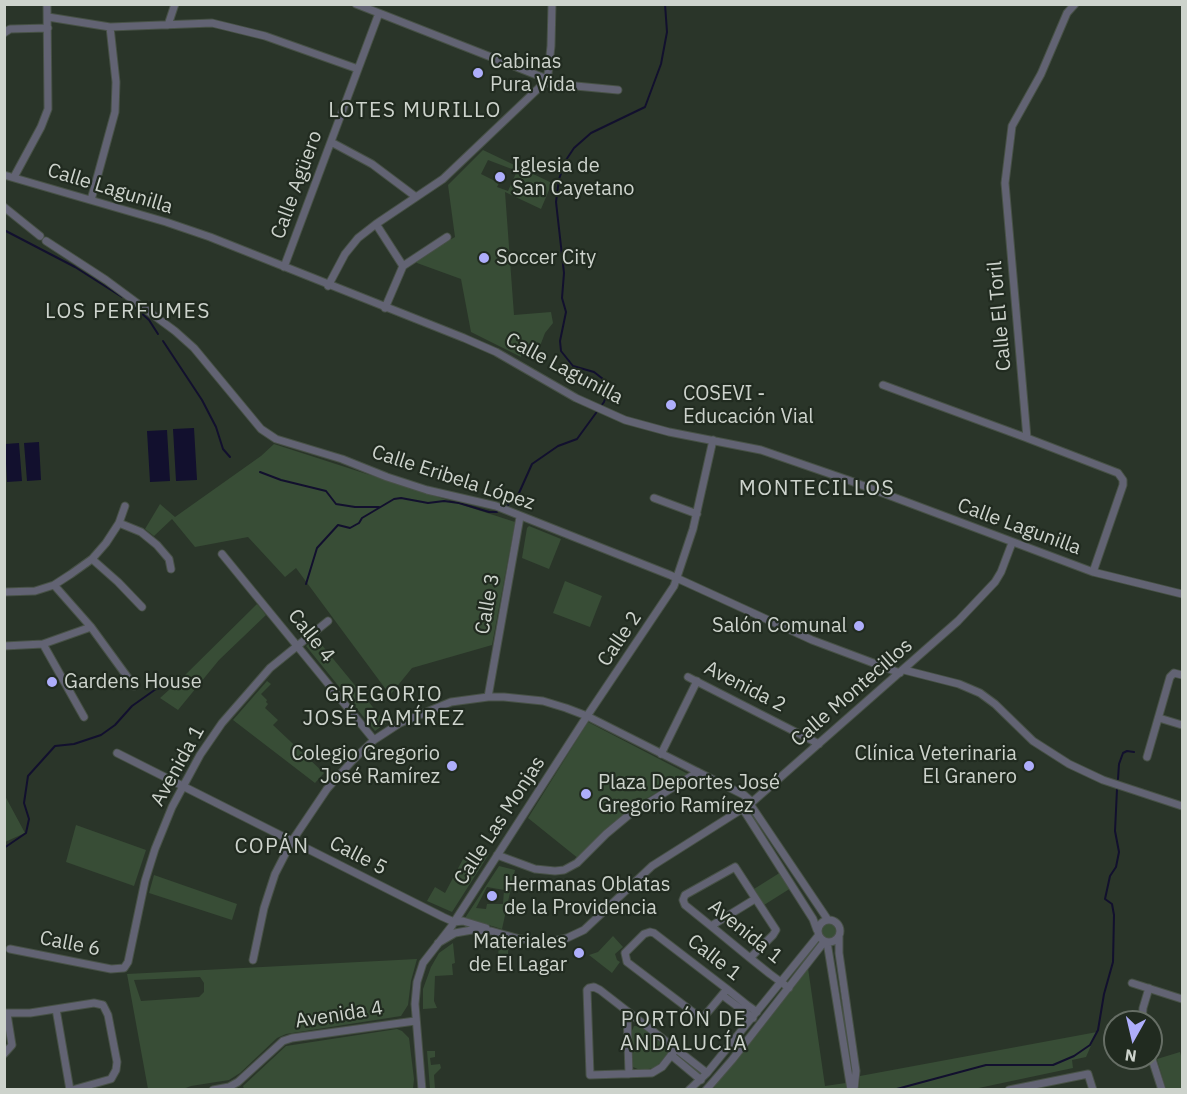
<!DOCTYPE html>
<html>
<head>
<meta charset="utf-8">
<style>
	body { margin:0 }
	#map { position:relative; width:1187px; height:1094px; overflow:hidden; background:#2a3529; font-family:"IBM Plex Sans",sans-serif }
	canvas { display:block }
	.frame { position:absolute; inset:0; border:6px solid #cdd3cc; pointer-events:none }
	.north { position:absolute; left:1103px; top:1010px; width:60px; height:60px; box-sizing:border-box; background:#212b20; border:2px solid #666e65; border-radius:50%; rotate:188deg; font-size:16px; font-weight:700; line-height:24px; text-align:center; color:#cdd3cc }
	.north::after { content:''; display:block; margin:auto; width:21px; height:27px; background:#aeaefb; clip-path:polygon(50% 0,100% 100%,50% 72%,0 100%) }
</style>
</head>
<body>
<div id="map">
<canvas width="1187" height="1094"></canvas>
<div class="frame"></div>
<div class="north">N</div>
</div>
<script>
const ctx = document.querySelector('canvas').getContext('2d');
ctx.lineJoin = 'round';
function paint(path, color) {
  ctx.fillStyle = color;
  ctx.fill(path, 'evenodd');
}
function poly(rows) {
  const path = new Path2D();
  for (const r of rows) {
    if (r.length === 3) {
      path.moveTo(r[0] + r[2], r[1]);
      path.arc(r[0], r[1], r[2], 0, 2 * Math.PI);
      continue;
    }
    path.moveTo(r[0], r[1]);
    for (let i = 2; i < r.length; i += 2) path.lineTo(r[i], r[i + 1]);
  }
  return path;
}
function strokePath(path, color, width, dash) {
  ctx.strokeStyle = color;
  ctx.lineWidth = width;
  ctx.lineCap = dash ? 'butt' : 'round';
  ctx.setLineDash(dash || []);
  ctx.stroke(path);
}
function label(font, color, halo, rows, align = 'center') {
  ctx.font = font + ' "IBM Plex Sans",sans-serif';
  ctx.lineWidth = 4.5;
  ctx.setLineDash([]);
  ctx.textBaseline = 'middle';
  ctx.strokeStyle = halo;
  ctx.fillStyle = color;
  for (const [text, x, y, turn = 0] of rows) {
    ctx.save();
    ctx.translate(x, y);
    ctx.rotate((+turn || 0) * Math.PI / 180);
    ctx.textAlign = isNaN(turn) ? turn : align;
    if (halo) ctx.strokeText(text, 0, 0);
    ctx.fillText(text, 0, 0);
    ctx.restore();
  }
}
paint(poly([
	[483,150,552,183,541,209,505,192,514,315,551,312,553,323,545,333,540,346,523,346,521,357,471,332,461,279,417,263,416,260,455,237,448,185],
	[488,160,517,171,508,191,497,187,499,183,481,174],
	[274,444,515,522,492,645,412,668,390,695,296,568,285,577,248,537,195,547,172,519,154,536,145,529,160,504,175,517,261,456],
	[529,526,561,539,549,569,522,558,527,528],
	[565,581,602,596,590,627,553,613],
	[257,604,266,615,219,660,178,710,160,698,179,681],
	[316,638,386,723,375,731,306,646],
	[267,681,271,684,261,694,267,700,266,702,268,704,265,708,278,720,273,725,324,773,315,783,233,720],
	[588,722,688,774,632,807,602,832,579,859,528,818],
	[4,794,25,833,5,842,4,842],
	[76,825,146,850,134,886,66,862],
	[476,847,489,854,452,912,427,901,435,887,445,893,463,859,470,862],
	[499,866,515,870,502,929,465,918],
	[487,887,504,890,503,904,487,904,486,909,476,908],
	[781,872,791,888,764,905,754,889],
	[154,875,237,904,232,920,149,893],
	[829,931,8],
	[613,936,623,947,615,954,617,960,620,962,612,973,589,955,598,952],
	[499,942,512,944,511,949,508,950,508,958,498,958],
	[453,943,455,963,452,964,453,975,435,976,434,1001,437,1008,423,1009,423,989,431,967,439,953],
	[417,959,411,981,408,1005,401,1016,286,1034,277,1038,240,1073,229,1080,191,1086,183,1089,148,1089,127,974],
	[200,977,204,983,204,992,199,997,141,1001,134,980],
	[808,968,825,1086,846,1083,847,1089,715,1090,714,1087],
	[634,1026,640,1026,667,1048,667,1054,656,1068,640,1070,633,1067,631,1033],
	[397,1029,402,1031,409,1038,414,1079,413,1089,244,1089,243,1086,286,1046],
	[1097,1032,1086,1057,1072,1060,1073,1068,974,1089,859,1089,860,1076],
	[427,1051,435,1051,435,1057,430,1058,431,1065,440,1064,441,1068,434,1075,435,1089,430,1089],
	[1180,1052,1182,1059,1182,1089,1166,1089,1157,1059]
]), '#384d36');
paint(poly([
	[194,428,197,480,176,481,173,429],
	[167,430,170,481,150,482,147,431],
	[39,442,41,480,27,481,24,443],
	[19,443,22,481,7,482,5,444]
]), '#12102e');
strokePath(poly([
	[4,230,75,267,122,297],
	[129,302,149,320,158,334],
	[163,341,202,400,216,427,223,449,230,457],
	[260,472,281,480,326,491,336,504,355,507,379,507],
	[507,506,519,493,532,464,558,446,577,439,604,402,608,390,603,379,594,372,573,366,561,351,560,341,566,312,562,298,564,273,556,202,559,179,566,160,574,148,591,133,645,107,661,64,667,32,665,4],
	[306,584,317,548,338,525,350,528,359,523,362,518,394,499,401,498,428,503,444,501,459,503,489,512,497,512],
	[171,686,179,685,192,678],
	[1118,779,1119,764,1123,753,1127,751,1134,752],
	[4,848,26,833,29,819,24,803,28,776,55,746,74,744,101,735,115,725,132,706,156,689,165,687],
	[893,1090,986,1065,1053,1065,1074,1056,1090,1045,1098,1030,1104,994,1113,962,1114,915,1112,904,1105,899,1110,876,1116,867,1119,852,1115,831,1117,789]
]), '#12102e', 2);
const minor = poly([
	[356,4,547,79],
	[1075,4,1067,13,1041,74,1012,126,1005,183,1027,438,1118,473,1123,480,1123,485,1093,572],
	[48,17,110,27,212,23,265,36,358,69],
	[168,25,175,4],
	[4,33,10,29,48,28],
	[544,83,618,90],
	[331,142,372,164,416,197],
	[4,175,166,222,210,237,464,338,496,352,576,398,625,420,669,432,761,450,848,480,1093,572,1182,594],
	[14,177,41,127,48,109,47,4],
	[91,200,115,112,116,82,110,27],
	[4,207,40,236],
	[376,224,403,266],
	[46,241,106,280,175,331,194,348,261,429,276,439,342,459,387,477,427,490,496,506,670,575,812,640,900,673],
	[284,267,379,13],
	[328,286,345,254,358,238,376,224,443,179,544,83,548,74,551,46,552,4],
	[385,308,403,266,447,237],
	[883,385,1027,438],
	[654,498,697,514],
	[119,523,141,532,157,545,169,559,171,569],
	[222,554,374,740],
	[92,559,118,582,142,607],
	[54,585,91,627,134,686],
	[4,592,35,591,54,585,71,574,92,559,106,543,119,523,125,506],
	[43,644,84,717],
	[4,646,43,644,91,627],
	[904,670,959,684,980,693,995,704,1033,741,1069,764,1103,780,1182,806],
	[688,677,819,744],
	[488,697,520,517],
	[1159,718,1182,725],
	[117,753,443,917,454,922,463,921,486,928],
	[661,754,697,681],
	[1147,757,1170,677,1174,673,1182,675],
	[750,804,828,920],
	[743,809,813,919,817,930],
	[497,855,535,869,555,871,564,870,577,863,606,834,630,814,698,772],
	[829,931,11],
	[711,926,755,899],
	[839,937,839,953,856,1071,854,1090],
	[827,942,851,1090],
	[438,943,455,933,472,930,491,931,520,939,549,942,567,938,584,930,652,866,750,804,958,621,995,582,1001,572,1012,543],
	[10,949,111,969,124,968,128,962,145,881,155,849,172,807,200,755,222,723,270,668,328,621],
	[750,958,773,935,776,930,735,867,685,895,683,900,685,905,711,926,750,958,770,974,789,988],
	[253,960,264,908,275,874,292,841,327,789,352,761,374,740,400,723,451,702,488,697,504,697,543,701,566,708,587,716,698,772,744,795,752,802],
	[1132,983,1182,999],
	[727,989,702,1019,627,962,625,953,644,934,650,932,654,933,727,989,747,1005,757,1012],
	[722,995,753,1018],
	[56,1009,70,1090],
	[627,1012,629,1074],
	[4,1013,30,1013,94,1003,103,1005,108,1015,117,1062,116,1070,111,1079,72,1090],
	[1142,1022,1143,1008,1149,988],
	[676,1049,662,1067,652,1073,590,1075,587,990,589,988,594,987,600,990,707,1073],
	[4,1054,12,1045,7,1014],
	[671,1055,701,1080],
	[1151,1056,1162,1090],
	[213,1090,229,1087,238,1082,283,1041,292,1038,415,1021],
	[422,1090,415,1004,417,982,423,963,451,927,587,716,674,586,693,529,713,440],
	[689,1090,707,1073,818,936],
	[706,1090,732,1060,824,942],
	[1009,1090,1088,1074,1093,1090]
]);
strokePath(minor, '#475146', 9);
strokePath(minor, '#626373', 7);
for (const [x, y, r, color] of [
	[478,73,6,"#aeaefb"],
	[500,177,6,"#aeaefb"],
	[484,258,6,"#aeaefb"],
	[671,405,6,"#aeaefb"],
	[859,626,6,"#aeaefb"],
	[52,682,6,"#aeaefb"],
	[452,766,6,"#aeaefb"],
	[1029,766,6,"#aeaefb"],
	[586,794,6,"#aeaefb"],
	[492,896,6,"#aeaefb"],
	[579,953,6,"#aeaefb"]
]) {
  const dot = new Path2D();
  dot.arc(x, y, r, 0, 2 * Math.PI);
  ctx.fillStyle = color;
  ctx.fill(dot);
  strokePath(dot, '#212b20', 2);
}
label('20px', '#cdd3cc', '#212b20', [
	["Cabinas",490,62],
	["Pura Vida",490,85],
	["Iglesia de",512,166],
	["San Cayetano",512,189],
	["Soccer City",496,258],
	["COSEVI -",683,394],
	["Educación Vial",683,417],
	["Salón Comunal",847,626,"right"],
	["Gardens House",64,682],
	["Colegio Gregorio",440,754,"right"],
	["José Ramírez",440,777,"right"],
	["Clínica Veterinaria",1017,754,"right"],
	["El Granero",1017,777,"right"],
	["Plaza Deportes José",598,783],
	["Gregorio Ramírez",598,806],
	["Hermanas Oblatas",504,885],
	["de la Providencia",504,908],
	["Materiales",567,942,"right"],
	["de El Lagar",567,965,"right"]
], 'left');
label('20px', '#cdd3cc', '#212b20', [
	["Calle Agüero",297,185,-70],
	["Calle Lagunilla",110,189,17],
	["Calle El Toril",1000,316,-95],
	["Calle Lagunilla",564,369,28],
	["Calle Eribela López",453,478,18],
	["Calle Lagunilla",1019,527,20],
	["Calle 3",488,604,-80],
	["Calle 4",311,636,51],
	["Calle 2",620,639,-56],
	["Avenida 2",745,687,27],
	["Calle Montecillos",852,693,-41],
	["Avenida 1",178,766,-61],
	["Calle Las Monjas",500,821,-57],
	["Calle 5",358,856,27],
	["Avenida 1",745,932,39],
	["Calle 6",70,944,11],
	["Calle 1",714,958,38],
	["Avenida 4",339,1015,-9]
]);
ctx.letterSpacing = '1.5px';
label('21px', '#cdd3cc', '#212b20', [
	["LOTES MURILLO",415,111],
	["LOS PERFUMES",128,312],
	["MONTECILLOS",817,489],
	["GREGORIO",384,695],
	["JOSÉ RAMÍREZ",384,719],
	["COPÁN",272,847],
	["PORTÓN DE",684,1020],
	["ANDALUCÍA",684,1044]
]);
ctx.letterSpacing = '0px';
</script>
</body>
</html>
